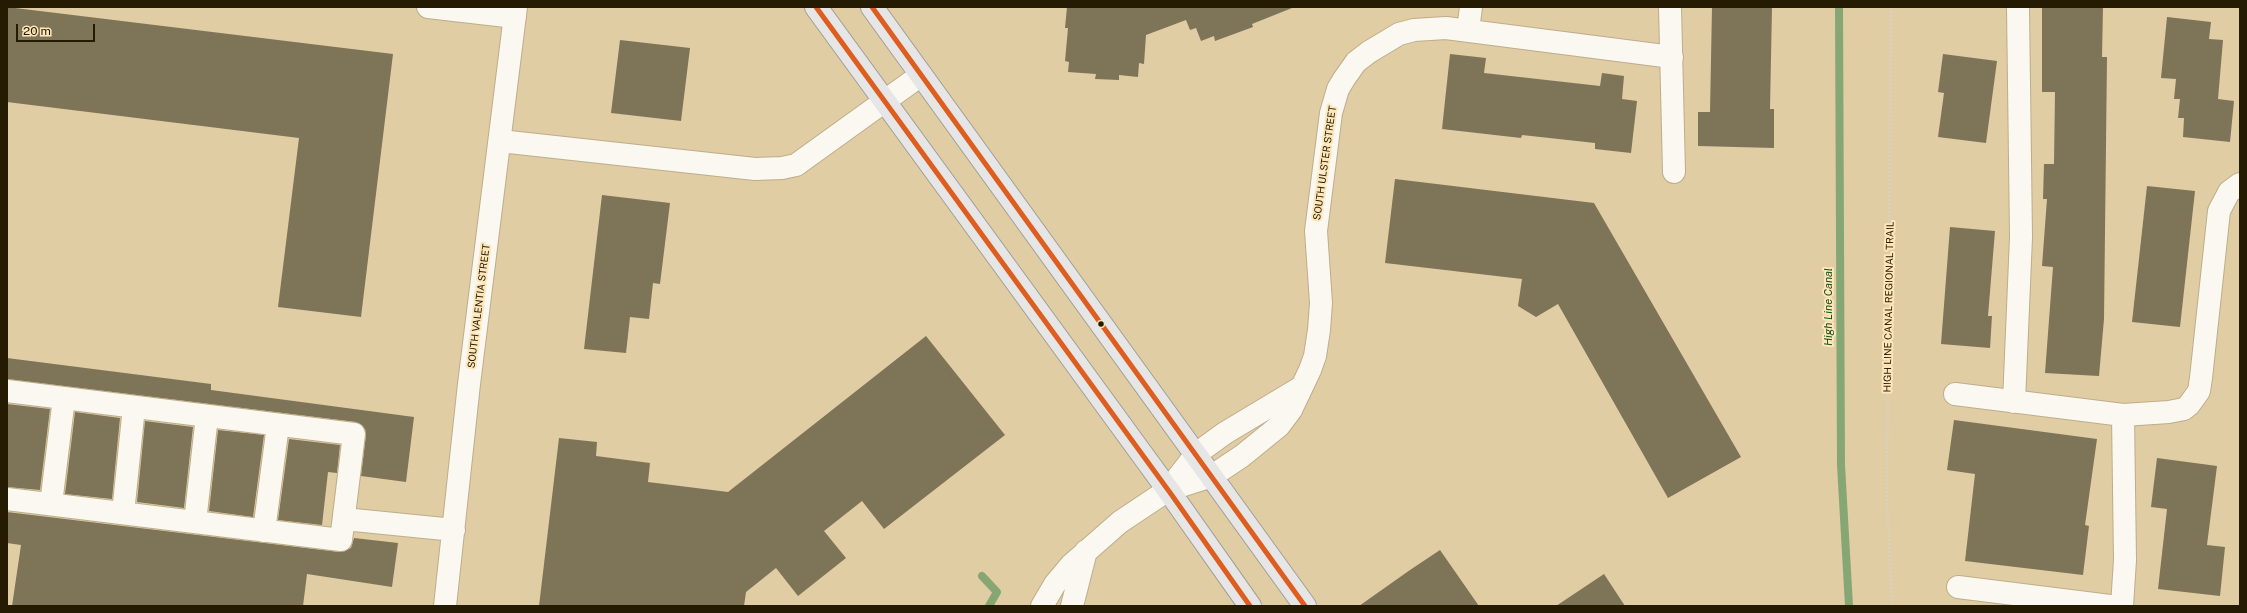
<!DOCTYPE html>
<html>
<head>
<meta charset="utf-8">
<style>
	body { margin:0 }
	#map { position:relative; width:2247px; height:613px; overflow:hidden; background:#e1cda3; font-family:"Public Sans",sans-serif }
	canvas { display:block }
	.frame { position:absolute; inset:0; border:8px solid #251a02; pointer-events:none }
	.scale { position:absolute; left:16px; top:24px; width:79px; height:18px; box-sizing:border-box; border:2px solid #251a02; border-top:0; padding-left:5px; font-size:12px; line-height:14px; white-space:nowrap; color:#251a02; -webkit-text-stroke:3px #fde6b9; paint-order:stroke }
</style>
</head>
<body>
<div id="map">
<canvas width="2247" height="613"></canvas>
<div class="frame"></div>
<div class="scale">20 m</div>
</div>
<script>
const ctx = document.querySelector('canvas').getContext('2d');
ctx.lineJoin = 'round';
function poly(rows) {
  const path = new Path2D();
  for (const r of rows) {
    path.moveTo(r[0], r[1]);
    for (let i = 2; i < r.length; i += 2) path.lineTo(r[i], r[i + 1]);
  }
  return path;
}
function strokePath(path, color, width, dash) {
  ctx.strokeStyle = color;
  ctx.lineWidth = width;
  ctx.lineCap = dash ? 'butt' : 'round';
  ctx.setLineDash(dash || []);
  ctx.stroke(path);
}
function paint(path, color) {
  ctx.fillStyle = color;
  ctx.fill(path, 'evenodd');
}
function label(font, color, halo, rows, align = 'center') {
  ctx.font = font + ' "Public Sans",sans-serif';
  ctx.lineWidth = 4;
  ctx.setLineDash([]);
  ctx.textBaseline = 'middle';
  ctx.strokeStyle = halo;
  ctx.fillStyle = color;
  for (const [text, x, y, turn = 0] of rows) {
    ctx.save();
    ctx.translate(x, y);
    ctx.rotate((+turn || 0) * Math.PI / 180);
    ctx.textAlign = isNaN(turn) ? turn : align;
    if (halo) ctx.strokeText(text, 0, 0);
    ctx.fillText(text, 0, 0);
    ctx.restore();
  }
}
strokePath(poly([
	[1839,7,1841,465,1849,606],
	[982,576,997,592,989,606]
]), '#86a774', 8);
paint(poly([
	[7,7,393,54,361,317,278,307,299,138,7,102],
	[1067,7,1291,7,1292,8,1252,24,1253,27,1215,41,1214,36,1201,41,1196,28,1190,30,1186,20,1146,35,1144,64,1139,63,1138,77,1119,75,1119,80,1095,79,1096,74,1068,72,1069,62,1065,61,1068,28,1065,28],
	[1712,7,1772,7,1770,109,1774,109,1774,148,1698,146,1698,112,1710,112],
	[2042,7,2103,7,2102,57,2107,57,2104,319,2099,376,2045,373,2053,267,2042,266,2047,199,2043,199,2044,164,2054,164,2055,92,2042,92],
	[2167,17,2211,22,2209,39,2223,40,2218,99,2234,101,2230,142,2183,137,2184,118,2178,118,2180,99,2174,99,2176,79,2161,78],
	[620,40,690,48,681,121,611,113],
	[1450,54,1486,58,1484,73,1600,86,1602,73,1624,76,1622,99,1637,101,1631,153,1595,149,1595,143,1522,135,1521,138,1442,129],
	[1943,54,1997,61,1986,143,1938,137,1944,93,1938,92],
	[1395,179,1594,203,1741,457,1668,498,1558,304,1536,317,1518,306,1522,279,1385,263],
	[2147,186,2195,191,2180,327,2132,322],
	[602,195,670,203,660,284,653,283,649,319,630,317,626,353,584,349],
	[1950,227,1995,231,1988,316,1992,316,1990,348,1941,344],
	[926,336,1005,435,884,529,862,501,824,531,846,558,798,596,776,568,746,592,744,606,539,606,559,438,597,442,596,456,650,463,648,482,728,492],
	[7,358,211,384,211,390,414,417,406,482,361,476,366,435,365,429,356,422,7,379],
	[7,404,50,409,40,490,7,487],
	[75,412,120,418,112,499,65,494],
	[1954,420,2097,439,2085,525,2089,526,2083,575,1965,561,1975,474,1947,470],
	[145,421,193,427,184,508,137,502],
	[218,430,264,435,253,517,209,511],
	[289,439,340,445,337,473,328,472,322,525,278,520],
	[2157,458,2217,466,2207,545,2225,547,2220,596,2158,589,2167,509,2151,507],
	[7,512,339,552,351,548,354,538,398,543,392,587,307,574,303,606,12,606,21,545,7,543],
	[1440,550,1479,606,1359,606,1410,570],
	[1604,574,1625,606,1556,606]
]), '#7e7458');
const minor = poly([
	[428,7,515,17],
	[1670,7,1674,172],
	[1468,30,1471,7],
	[500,141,755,169,782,168,796,165,921,75],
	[7,391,354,434,341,540,7,499],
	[1955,394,2123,415,2169,412,2184,409,2189,405,2199,391,2201,378,2219,211,2229,192,2240,184],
	[2014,402,2021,237,2018,7],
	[1168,490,1212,476,1242,456,1279,426,1291,410,1310,370,1315,356,1319,330,1321,303,1316,231,1331,113,1338,89,1344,79,1356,62,1369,52,1399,34,1414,30,1446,28,1672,57],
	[51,504,64,398],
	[123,513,134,407],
	[344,519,454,530],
	[195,522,207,416],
	[264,531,278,425],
	[1958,587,2110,606],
	[445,606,469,384,516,7],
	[1042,606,1055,584,1071,565,1120,522,1168,490,1196,454,1225,433,1300,388],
	[1072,606,1086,551],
	[2122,606,2125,560,2123,415]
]);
const major = poly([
	[816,7,1171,494,1250,606],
	[872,7,1305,606]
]);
strokePath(minor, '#bdad8b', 24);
strokePath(major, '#a29e95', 24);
strokePath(poly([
	[1891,7,1887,500,1892,606]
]), '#d8d1c3', 2.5, [2, 2]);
strokePath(minor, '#faf8f1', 22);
strokePath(major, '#e6e6e7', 22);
strokePath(poly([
	[816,7,1171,494,1250,606],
	[872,7,1305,606]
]), '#de5e1f', 5);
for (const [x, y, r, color] of [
	[1101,324,3.5,"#251a02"]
]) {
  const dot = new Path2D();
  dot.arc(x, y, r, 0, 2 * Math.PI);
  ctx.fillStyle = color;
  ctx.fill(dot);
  strokePath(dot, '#fde6b9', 1.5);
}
label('10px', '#251a02', '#fde6b9', [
	["SOUTH ULSTER STREET",1325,163,-82],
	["SOUTH VALENTIA STREET",479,306,-83],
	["HIGH LINE CANAL REGIONAL TRAIL",1889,307,-89]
]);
label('italic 11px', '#114d17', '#fde6b9', [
	["High Line Canal",1829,307,-90]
]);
</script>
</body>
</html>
